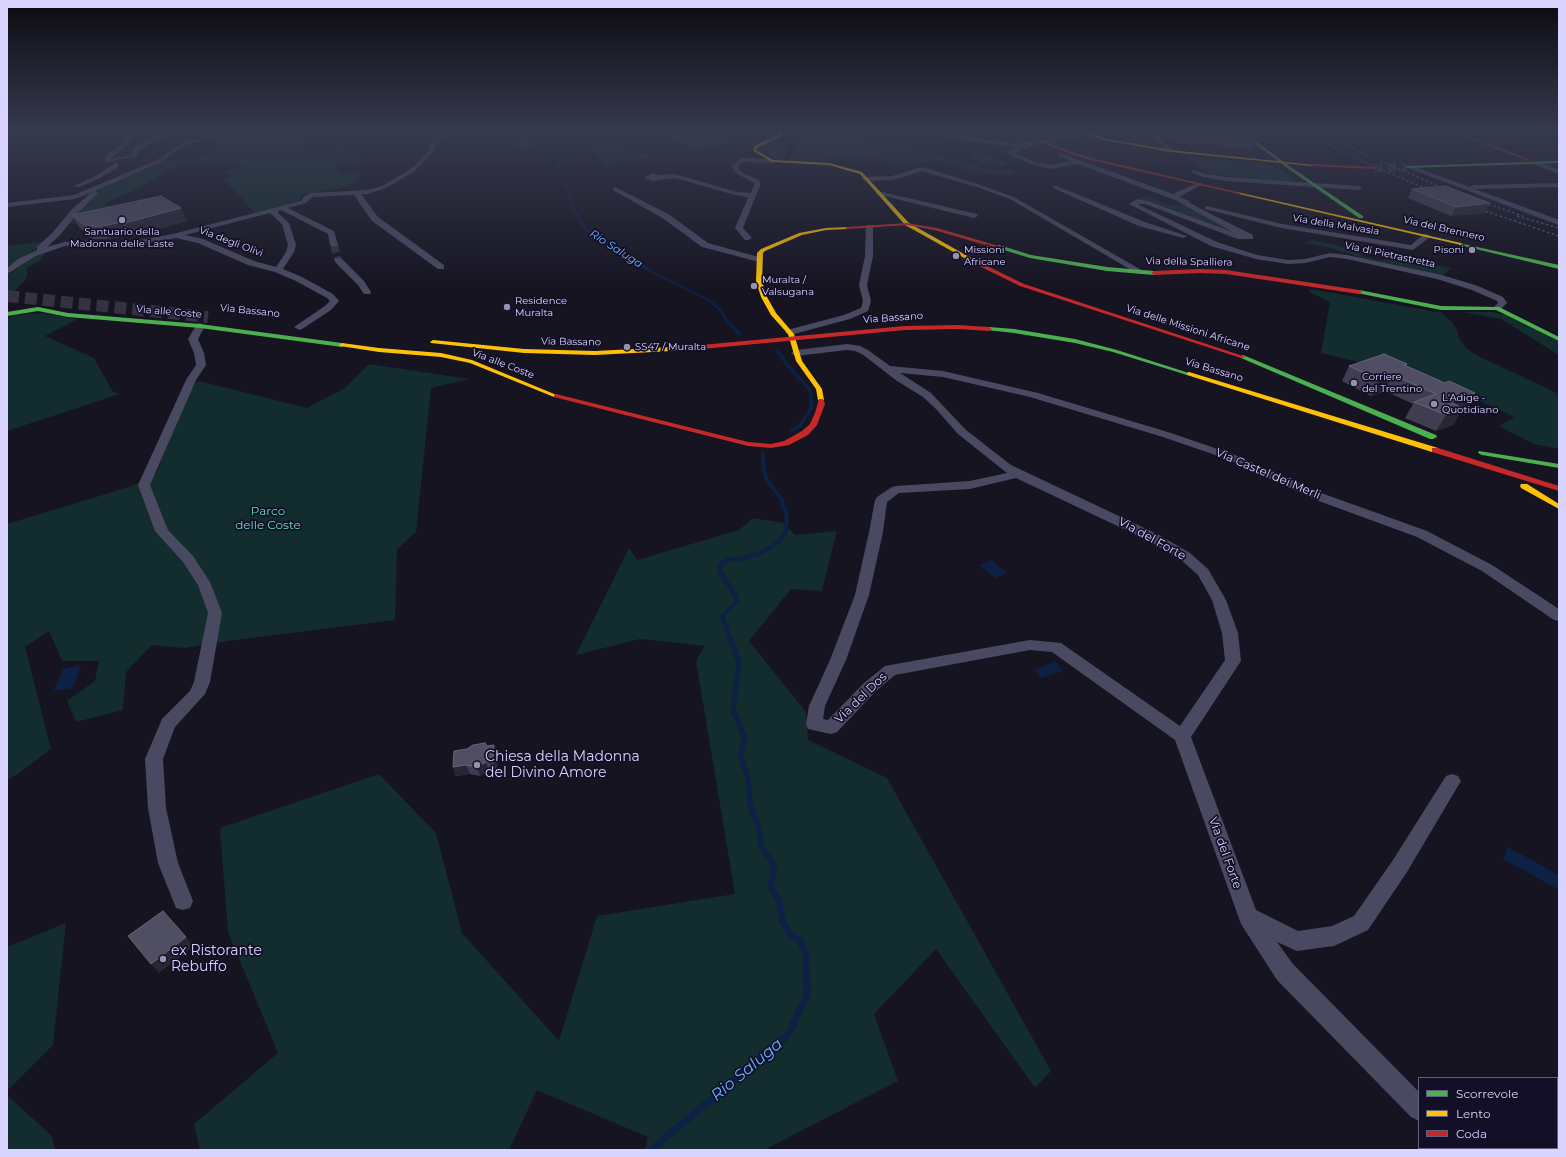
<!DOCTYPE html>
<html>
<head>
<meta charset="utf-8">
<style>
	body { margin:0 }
	#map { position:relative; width:1566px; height:1157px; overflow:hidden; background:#161421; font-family:Montserrat,sans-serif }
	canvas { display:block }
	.frame { position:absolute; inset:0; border:8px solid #d9d4ff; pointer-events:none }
	.legend { position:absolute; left:1418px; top:1077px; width:140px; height:72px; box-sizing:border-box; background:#130f26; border:1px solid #625e7d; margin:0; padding:5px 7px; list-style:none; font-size:12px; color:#d9d4ff }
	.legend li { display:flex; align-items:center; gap:8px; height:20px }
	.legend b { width:20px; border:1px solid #625e7d }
</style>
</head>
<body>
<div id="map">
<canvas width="1566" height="1157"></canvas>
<div class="frame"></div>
<ul class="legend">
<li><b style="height:5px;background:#4caf50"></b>Scorrevole</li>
<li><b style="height:5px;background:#ffc107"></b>Lento</li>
<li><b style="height:5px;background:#c62828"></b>Coda</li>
</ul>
</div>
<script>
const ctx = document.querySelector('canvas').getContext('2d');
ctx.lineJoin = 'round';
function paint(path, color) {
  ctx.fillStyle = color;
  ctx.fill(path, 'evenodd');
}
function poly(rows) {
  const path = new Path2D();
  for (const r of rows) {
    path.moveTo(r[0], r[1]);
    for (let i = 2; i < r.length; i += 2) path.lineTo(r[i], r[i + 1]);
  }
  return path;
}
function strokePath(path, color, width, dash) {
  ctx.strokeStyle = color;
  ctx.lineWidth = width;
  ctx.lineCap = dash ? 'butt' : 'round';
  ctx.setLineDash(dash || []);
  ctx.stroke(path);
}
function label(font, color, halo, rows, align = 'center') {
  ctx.font = font + ' Montserrat,sans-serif';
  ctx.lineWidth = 3.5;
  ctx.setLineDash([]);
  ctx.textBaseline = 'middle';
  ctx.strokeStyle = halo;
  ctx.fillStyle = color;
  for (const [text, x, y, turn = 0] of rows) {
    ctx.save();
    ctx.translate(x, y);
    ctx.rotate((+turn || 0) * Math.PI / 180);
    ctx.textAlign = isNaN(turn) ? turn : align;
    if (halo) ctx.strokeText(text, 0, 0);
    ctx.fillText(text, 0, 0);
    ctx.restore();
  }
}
paint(poly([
	[243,130,310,130,310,131,302,136,313,142,301,146,306,151,342,147,364,162,336,167,339,173,362,172,359,180,348,186,301,195,299,201,296,203,255,213,223,178,229,177,224,170,263,163,233,167,228,163,186,164,170,170,137,189,109,201,104,207,69,225,99,190,116,181,167,160,189,159,217,154,212,138],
	[845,135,866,139,874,139,921,150,922,148,931,155,956,159,984,169,997,171,1015,170,1012,172,1017,174,1005,175,979,173,937,160,909,167,899,164,882,162,872,157,861,158,858,157,848,158,845,157,835,158,832,157,821,158,827,161,788,161,796,149,795,140,793,137,802,136,822,137],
	[528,137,536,148,518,150,509,139],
	[777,140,774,143,790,144,783,161,778,160,760,149,763,146],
	[608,142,630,149,649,157,605,165,589,145],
	[971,147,976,149,973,151,1010,164,1003,165,1003,167,991,166,962,155,973,154,965,148],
	[1191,158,1265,164,1280,169,1293,179,1289,181,1248,178,1212,174,1202,170,1189,160],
	[1147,196,1169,205,1185,205,1242,236,1156,203,1137,199],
	[1312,240,1348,248,1360,252,1362,256,1380,260,1399,260,1451,268,1443,276,1362,258,1327,247,1305,243],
	[47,241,11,265,7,267,7,246],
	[42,254,44,255,40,261,26,268,28,272,25,281,7,298,7,275,32,258],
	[1311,289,1442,313,1452,322,1457,330,1459,338,1466,348,1478,356,1559,394,1559,449,1534,444,1499,426,1514,417,1435,380,1321,353,1330,302,1309,292],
	[1461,312,1493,312,1505,315,1559,341,1559,355,1501,319],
	[41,313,78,319,45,336,94,358,113,392,120,394,7,431,7,319,17,315],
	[369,364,469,379,431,388,416,532,397,549,395,620,235,640,184,648,152,645,126,672,123,710,76,722,67,701,95,681,99,661,62,661,49,631,25,647,51,749,15,776,7,780,7,524,132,486,156,474,192,383,199,381,307,408,345,388],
	[753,518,784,523,795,535,837,531,822,591,791,589,749,641,806,712,808,740,887,778,1051,1071,1035,1088,936,949,874,1014,898,1081,764,1150,645,1150,648,1137,537,1090,509,1150,200,1150,194,1124,278,1053,228,932,220,828,379,774,436,833,462,933,559,1041,597,916,735,894,696,661,705,646,640,639,576,655,629,548,637,560,739,530],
	[66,923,53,1045,7,1091,7,947],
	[7,1095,52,1136,55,1150,7,1150]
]), '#132c2d');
paint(poly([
	[991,560,1007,573,995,578,979,565],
	[1055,662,1063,671,1041,678,1034,670],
	[81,665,73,688,54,691,63,669],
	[1508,847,1559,875,1559,890,1503,859]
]), '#0d2144');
strokePath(poly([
	[531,130,551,148,557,157,562,179,568,188,571,202,576,214],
	[1476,195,1529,214]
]), '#0d2144', 2);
strokePath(poly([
	[576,213,587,231,654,273,709,300,720,310,728,323],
	[1526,213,1559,224]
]), '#0d2144', 2.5);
strokePath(poly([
	[728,322,739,334],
	[777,350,788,366,810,390,812,407,799,427,791,431],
	[763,453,763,461]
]), '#0d2144', 3.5);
strokePath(poly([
	[730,639,722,616,737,601,736,596,720,572,719,565,728,560,740,559,764,552,776,544,785,534,787,522,786,512,782,505,782,500,767,480,764,471,763,460]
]), '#0d2144', 4.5);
strokePath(poly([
	[730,638,739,663,733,710,745,739,740,756,748,777,750,805,759,829,761,847,774,864,774,866]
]), '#0d2144', 5.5);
strokePath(poly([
	[651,1150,788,1035,807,995,806,954,800,941,790,934,783,922,779,901,771,887,774,865]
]), '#0d2144', 7);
strokePath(poly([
	[334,245,338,260]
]), '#333142', 8, [8, 4]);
strokePath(poly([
	[1374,168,1407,167]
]), '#333142', 9, [9, 4.5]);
strokePath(poly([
	[7,296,208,317]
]), '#333142', 12, [12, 6]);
paint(poly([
	[131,130,137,130,128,144,110,159,131,155,134,148,155,137,175,132,204,131,207,133,204,135,175,136,159,139,139,150,136,157,105,162,105,157,124,142,131,130],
	[235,130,243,130,186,145,161,162,95,191,97,192,97,194,79,212,59,236,47,247,64,242,91,240,123,243,173,234,301,201,305,196,311,193,367,190,382,186,411,169,428,151,430,144,441,135,466,130,493,131,511,130,493,135,467,133,445,137,435,146,433,152,415,171,386,188,368,194,361,194,378,217,444,265,444,269,438,269,372,221,354,195,312,197,306,203,288,208,334,231,338,245,334,247,330,245,328,234,281,210,278,211,278,213,289,223,296,245,294,252,283,269,302,277,333,294,339,301,331,310,302,329,299,330,294,327,325,306,330,301,327,298,296,281,275,272,248,265,198,243,176,238,123,247,114,247,101,244,65,246,36,256,7,274,7,268,18,259,37,250,37,247,53,232,73,208,92,192,75,199,7,207,7,203,74,195,157,160,182,143,235,130],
	[270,213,282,224,288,245,286,252,276,267,254,261,203,239,185,235,270,213],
	[741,130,751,130,782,136,779,138,741,130],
	[859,130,871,130,891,132,920,130,1028,145,1015,141,1018,139,1030,142,1040,141,1099,130,1108,130,1030,146,1030,148,1028,149,918,133,891,136,859,130],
	[1144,130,1150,130,1173,150,1173,152,1169,152,1144,130],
	[1538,130,1559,131,1559,135,1541,132,1538,130],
	[1018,148,1020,149,1020,151,1014,153,1035,162,1050,165,1071,161,1058,156,1057,155,1060,153,1173,194,1197,183,1201,183,1201,185,1179,197,1189,201,1190,203,1207,212,1253,235,1253,239,1238,239,1145,204,1137,204,1217,242,1257,255,1288,260,1305,259,1330,253,1347,255,1442,275,1478,286,1503,297,1507,303,1500,310,1494,310,1493,308,1498,303,1497,301,1472,290,1437,279,1347,259,1330,257,1305,263,1288,264,1256,259,1211,246,1129,204,1137,199,1148,201,1233,232,1175,200,1078,164,1050,169,1031,164,1004,152,1018,148],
	[742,158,772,159,775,161,772,163,743,162,737,166,741,172,757,179,761,183,743,228,752,238,748,240,745,240,735,228,748,198,747,197,735,195,675,178,652,181,644,178,652,173,660,175,675,174,737,192,751,193,755,183,737,174,731,166,742,158],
	[1536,161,1559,170,1559,174,1534,164,1533,163,1536,161],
	[116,162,119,164,117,168,100,178,79,187,74,186,96,176,116,162],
	[1408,166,1412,166,1470,187,1473,185,1559,183,1559,187,1475,189,1559,220,1559,225,1408,168,1408,166],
	[922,167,981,185,1014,197,1145,272,1141,274,1138,274,1010,199,977,187,922,171,893,180,865,181,862,179,865,177,892,176,922,167],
	[1194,170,1206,174,1226,177,1359,186,1362,188,1359,190,1226,181,1203,177,1192,173,1192,171,1194,170],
	[1053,186,1057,186,1145,222,1187,236,1183,238,1139,226,1053,188,1053,186],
	[615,187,670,215,708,243,762,258,763,260,759,262,702,247,664,219,613,190,613,188,615,187],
	[878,191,977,214,978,216,974,218,876,194,876,192,878,191],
	[1207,206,1282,224,1411,245,1424,234,1427,234,1431,236,1413,250,1282,228,1205,209,1205,207,1207,206],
	[866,225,872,225,873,227,873,256,867,285,871,301,868,311,850,319,790,335,787,334,785,332,787,330,844,315,861,308,863,301,859,285,865,256,866,225],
	[335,258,341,258,364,281,371,292,370,294,364,294,358,285,335,262,335,258],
	[200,323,205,326,198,339,204,353,206,365,196,380,150,485,168,530,193,556,210,582,222,613,210,682,205,694,175,727,163,759,166,808,178,863,193,901,190,908,183,910,176,908,158,863,148,808,145,759,162,719,190,691,194,682,208,613,198,585,183,562,155,531,138,485,186,380,196,365,194,353,188,339,197,324,200,323],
	[847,344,860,346,868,350,890,366,943,371,1038,393,1171,433,1235,455,1324,494,1427,531,1492,565,1559,609,1559,621,1554,620,1482,571,1417,537,1316,500,1227,459,1163,437,1030,397,943,377,900,373,931,393,966,430,1011,465,1159,535,1190,553,1208,569,1226,600,1238,633,1241,661,1191,737,1256,910,1298,931,1332,926,1354,916,1393,860,1446,776,1452,774,1458,776,1461,781,1458,786,1407,872,1368,930,1334,946,1297,951,1277,942,1293,964,1419,1092,1419,1121,1411,1117,1277,980,1241,924,1175,740,1052,652,1030,650,895,675,876,691,837,732,831,734,808,729,806,724,809,706,830,660,855,595,869,532,875,500,877,497,892,487,896,486,970,481,1007,473,958,434,936,409,923,397,897,381,862,354,855,351,847,350,796,356,791,353,796,350,847,344],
	[1016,478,1149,541,1180,559,1198,575,1212,600,1222,633,1225,660,1180,726,1061,643,1030,640,885,666,864,683,828,720,823,719,825,706,846,660,869,595,883,532,887,502,899,493,970,489,1016,478],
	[1445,1148,1471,1148,1471,1150,1446,1150,1445,1148]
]), '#4a4962');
paint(poly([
	[1237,130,1241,130,1292,168,1363,216,1363,218,1359,218,1290,170,1237,130],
	[1559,161,1559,163,1407,168,1405,167,1407,166,1559,161],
	[1459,243,1559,265,1559,269,1459,245,1459,243],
	[999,245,1031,255,1107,267,1154,271,1157,273,1154,275,1107,271,1030,258,997,248,997,246,999,245],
	[1359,290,1441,306,1499,307,1559,337,1559,341,1496,310,1441,310,1357,293,1357,291,1359,290],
	[38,307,68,313,200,324,342,343,345,345,342,347,200,328,68,317,38,311,7,316,7,312,38,307],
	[989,327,1014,329,1075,339,1117,350,1192,374,1187,375,1113,352,1075,343,1014,333,987,330,987,328,989,327],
	[1243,355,1436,435,1437,437,1433,439,1430,439,1241,358,1241,356,1243,355],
	[1479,451,1559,464,1559,468,1482,455,1478,453,1479,451]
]), '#4caf50');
paint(poly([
	[775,130,782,131,782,136,757,148,756,150,773,160,829,163,862,172,909,223,980,263,975,264,905,225,860,174,829,165,772,162,753,151,754,146,779,134,779,133,775,130],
	[1070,130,1075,130,1108,139,1171,150,1314,165,1312,166,1171,152,1108,141,1070,130],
	[1237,192,1461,243,1463,244,1461,245,1239,194,1237,192],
	[849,227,849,228,847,229,826,230,802,235,765,251,763,253,762,281,767,297,776,313,794,334,802,361,822,389,824,400,821,402,818,400,816,389,796,361,788,334,771,315,761,297,756,281,757,253,761,249,799,233,826,228,849,227],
	[433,340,524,349,595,351,691,346,694,348,691,350,595,355,524,353,431,343,430,342,433,340],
	[342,343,379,348,441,353,472,360,559,396,558,397,554,397,470,363,441,357,379,352,340,346,339,345,342,343],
	[1189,372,1438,448,1439,450,1438,452,1432,452,1187,375,1187,373,1189,372],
	[1521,484,1527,484,1559,504,1559,509,1521,488,1520,486,1521,484]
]), '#ffc107');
paint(poly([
	[1012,130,1016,130,1072,152,1092,158,1241,193,1239,194,1090,160,1070,154,1012,130],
	[1449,130,1453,130,1531,160,1528,161,1449,130],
	[1311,164,1374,167,1376,168,1374,169,1312,166,1311,164],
	[907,223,937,228,1002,247,999,249,934,230,907,225,847,229,845,228,847,227,907,223],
	[977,261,1024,284,1246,357,1241,358,1020,286,975,264,975,262,977,261],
	[1200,269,1226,270,1359,290,1362,292,1359,294,1226,274,1200,273,1154,275,1151,273,1154,271,1200,269],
	[958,325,989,327,992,329,989,331,958,329,905,330,691,350,688,348,691,346,905,326,958,325],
	[556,394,748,442,771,444,784,441,802,431,810,424,815,413,819,399,823,399,825,404,817,425,808,435,789,445,771,448,748,446,554,397,554,395,556,394],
	[1432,448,1438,448,1559,486,1559,491,1432,452,1432,448]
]), '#c62828');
strokePath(poly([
	[1303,130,1349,156,1434,192],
	[1317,130,1367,155,1449,191],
	[1479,201,1523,216],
	[1476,208,1559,236],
	[1517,216,1559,228]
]), '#43596b', 1.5, [2.5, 2.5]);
paint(poly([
	[671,130,726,130,731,131,732,142,699,149,673,140,673,138,672,138],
	[1029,130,1059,130,1057,136,1052,137],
	[1161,130,1253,130,1258,133,1253,149,1218,146,1215,144,1178,144],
	[1412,189,1490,203,1485,213,1451,216,1408,198],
	[181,208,187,221,131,236,129,235,108,239,93,239,79,227,72,215],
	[1407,364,1406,366,1445,383,1475,393,1466,409,1461,411,1453,425,1436,431,1405,418,1413,404,1385,391,1371,396,1342,381,1349,366],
	[487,746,498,754,497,770,489,771,480,776,470,774,456,776,453,767]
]), '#403d50');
paint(poly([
	[1053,130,1059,130,1057,136,1052,137],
	[731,131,732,142,699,149,698,138],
	[1490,203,1485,213,1451,216,1456,207],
	[181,208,187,221,131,236,125,223],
	[122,222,129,235,108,239,102,226],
	[1393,375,1385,391,1371,396,1379,380],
	[1475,393,1466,409,1461,411,1453,425,1436,431,1446,415,1450,402],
	[494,745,498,754,497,770,493,761],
	[486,762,489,771,480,776,477,767],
	[466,765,470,774,456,776,453,767],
	[163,911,194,946,159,973,151,964]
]), '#282635');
const building = poly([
	[674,130,726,130,731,131,698,138,674,130],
	[1221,130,1253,130,1258,133,1222,131,1221,130],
	[1445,186,1490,203,1456,207,1412,189,1445,186],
	[161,196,181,208,125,223,122,222,102,226,86,226,72,215,161,196],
	[1384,354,1407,364,1404,365,1445,383,1449,381,1475,393,1450,402,1463,408,1446,415,1414,402,1436,394,1393,375,1379,380,1349,366,1384,354],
	[485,743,487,746,494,745,493,761,486,762,477,767,466,765,453,767,454,751,467,749,473,745,485,743],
	[163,911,186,937,151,964,128,936,163,911]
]);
paint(building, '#504e63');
strokePath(building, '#66637b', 1);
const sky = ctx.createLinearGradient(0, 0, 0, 292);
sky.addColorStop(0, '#0c0b12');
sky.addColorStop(0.45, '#363a4e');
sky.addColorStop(1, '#363a4e00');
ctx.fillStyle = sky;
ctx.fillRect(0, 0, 1566, 292);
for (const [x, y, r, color] of [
	[122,220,4,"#9591b1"],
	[1472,250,4,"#9591b1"],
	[956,256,4,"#9591b1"],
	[754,286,4,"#9591b1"],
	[507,307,4,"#9591b1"],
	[627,347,4,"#9591b1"],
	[1354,383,4,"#9591b1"],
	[1434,404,4,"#9591b1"],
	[477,765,4,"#9591b1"],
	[163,959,4,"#9591b1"]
]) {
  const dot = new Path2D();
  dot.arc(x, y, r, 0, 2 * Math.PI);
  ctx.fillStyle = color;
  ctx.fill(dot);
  strokePath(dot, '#130f26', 1.5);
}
label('10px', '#d9d4ff', '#130f26', [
	["Via della Malvasia",1336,225,9],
	["Via del Brennero",1444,229,13],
	["Via degli Olivi",231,242,21],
	["Via di Pietrastretta",1390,255,12],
	["Via della Spalliera",1189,262,1],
	["Via Bassano",250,311,6],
	["Via alle Coste",169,312,5],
	["Via Bassano",893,318,-4],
	["Via delle Missioni Africane",1188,328,18],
	["Via Bassano",571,342,1],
	["Via alle Coste",503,364,21],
	["Via Bassano",1214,370,17]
]);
label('10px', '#d9d4ff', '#130f26', [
	["Santuario della",122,232,"center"],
	["Madonna delle Laste",122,244,"center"],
	["Missioni",964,250],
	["Africane",964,262],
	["Pisoni",1464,250,"right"],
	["Muralta /",762,280],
	["Valsugana",762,292],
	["Residence",515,301],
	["Muralta",515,313],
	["SS47 / Muralta",635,347],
	["Corriere",1362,377],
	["del Trentino",1362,389],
	["L'Adige -",1442,398],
	["Quotidiano",1442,410]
], 'left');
label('italic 11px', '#62b6ff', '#130f26', [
	["Rio Saluga",616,249,33]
]);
label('12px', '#d9d4ff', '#130f26', [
	["Via Castel dei Merli",1268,474,23],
	["Via del Forte",1152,539,29],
	["Via del Dos",861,698,-44],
	["Via del Forte",1225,853,70]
]);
label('12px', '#5fe0c0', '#130f26', [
	["Parco",268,511],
	["delle Coste",268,525]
]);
label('14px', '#d9d4ff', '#130f26', [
	["Chiesa della Madonna",485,757],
	["del Divino Amore",485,773],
	["ex Ristorante",171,951],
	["Rebuffo",171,967]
], 'left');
label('italic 16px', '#62b6ff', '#130f26', [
	["Rio Saluga",747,1070,-40]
]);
</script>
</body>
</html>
